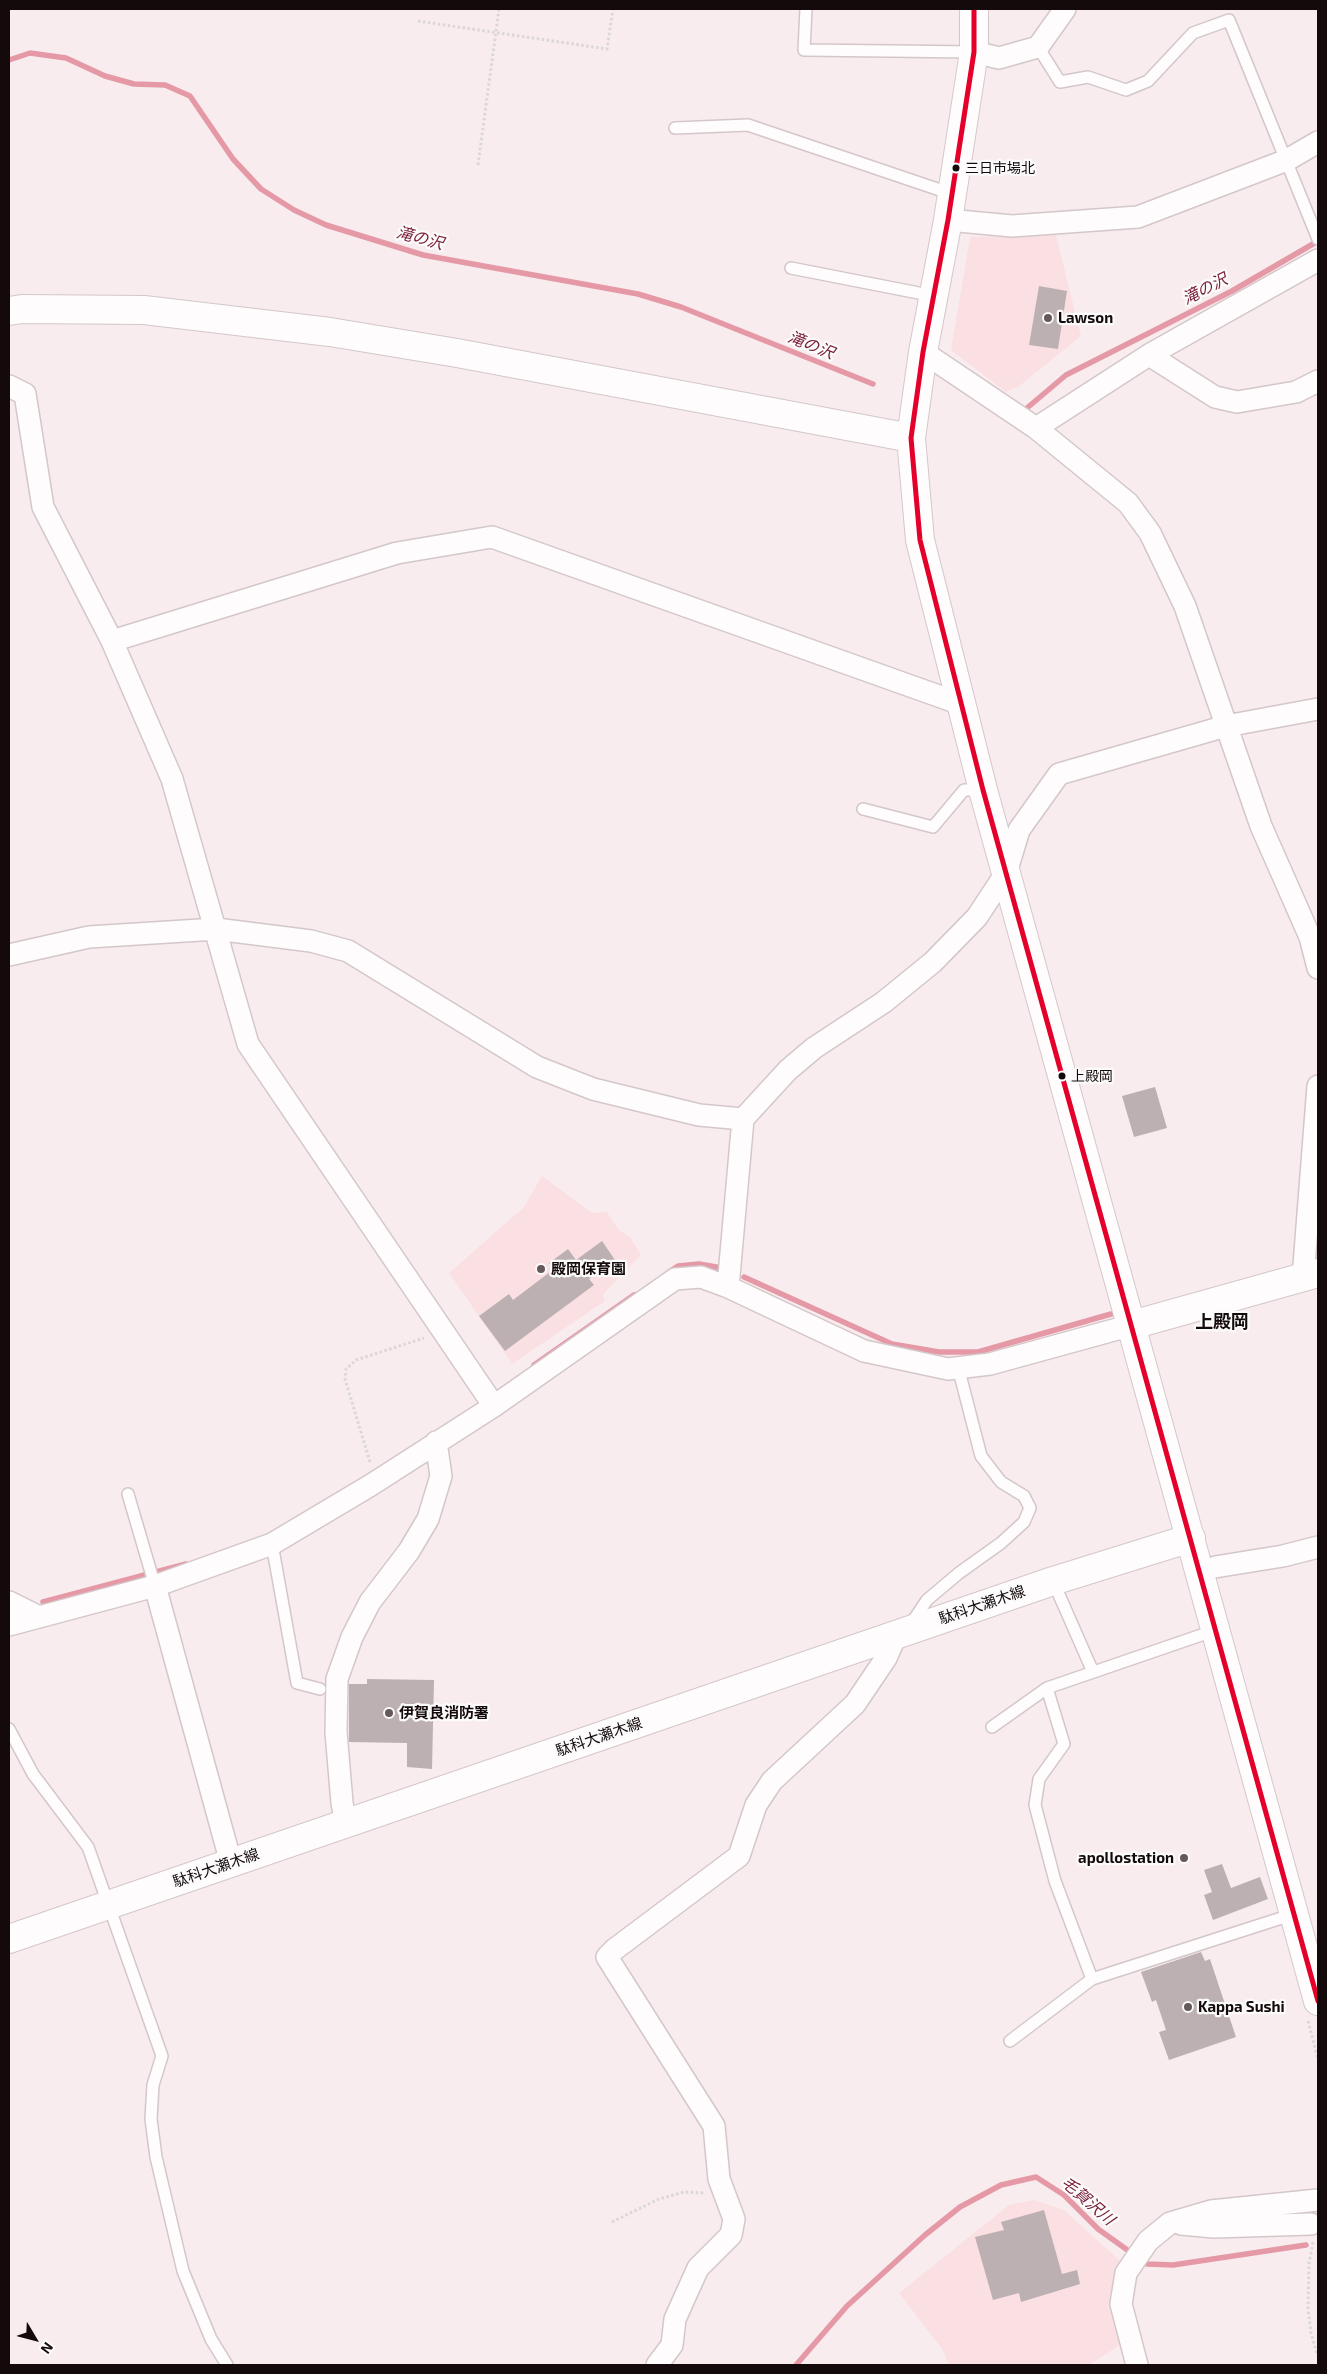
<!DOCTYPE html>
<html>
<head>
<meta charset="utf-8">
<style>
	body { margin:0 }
	#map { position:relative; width:1327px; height:2374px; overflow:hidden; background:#f9ecee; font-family:"Exo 2",sans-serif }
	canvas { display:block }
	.frame { position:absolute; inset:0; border:10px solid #150a0b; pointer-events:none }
	.north { position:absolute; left:10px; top:2314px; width:50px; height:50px; -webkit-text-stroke:4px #fbfbfb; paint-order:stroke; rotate:127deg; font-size:14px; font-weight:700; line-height:20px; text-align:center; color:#150a0b }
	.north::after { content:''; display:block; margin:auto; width:18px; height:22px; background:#150a0b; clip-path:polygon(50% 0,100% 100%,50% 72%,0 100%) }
</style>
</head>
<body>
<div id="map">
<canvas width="1327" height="2374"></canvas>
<div class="frame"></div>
<div class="north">N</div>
</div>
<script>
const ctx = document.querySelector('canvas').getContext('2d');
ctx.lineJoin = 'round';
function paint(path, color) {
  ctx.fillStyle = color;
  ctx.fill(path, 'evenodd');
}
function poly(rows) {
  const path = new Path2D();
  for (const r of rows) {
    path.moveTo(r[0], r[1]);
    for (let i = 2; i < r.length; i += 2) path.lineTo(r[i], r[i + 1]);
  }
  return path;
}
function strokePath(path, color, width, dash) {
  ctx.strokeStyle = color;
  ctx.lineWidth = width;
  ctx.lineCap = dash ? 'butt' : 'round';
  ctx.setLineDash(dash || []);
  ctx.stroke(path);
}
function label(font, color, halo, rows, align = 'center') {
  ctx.font = font + ' "Exo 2","Noto Sans JP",sans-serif';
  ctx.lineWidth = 4.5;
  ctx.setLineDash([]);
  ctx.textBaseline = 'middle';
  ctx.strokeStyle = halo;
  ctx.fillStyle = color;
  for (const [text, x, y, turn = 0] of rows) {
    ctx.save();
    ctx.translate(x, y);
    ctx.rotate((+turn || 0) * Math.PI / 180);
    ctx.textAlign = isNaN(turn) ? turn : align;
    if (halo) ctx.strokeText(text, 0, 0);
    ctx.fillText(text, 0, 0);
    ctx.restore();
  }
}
paint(poly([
	[1056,235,1081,336,1018,387,1006,392,951,350,970,237],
	[542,1176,592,1213,607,1212,619,1230,630,1237,641,1255,605,1292,603,1296,605,1301,512,1364,449,1273,524,1207],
	[1034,2200,1064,2210,1120,2261,1123,2343,1089,2365,949,2365,942,2349,899,2293,1009,2205]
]), '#fae0e3');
strokePath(poly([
	[9,60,30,53,66,58,105,76,134,84,165,85,190,96,233,159,261,189,294,210,326,225,423,255,638,294,681,307,873,384],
	[1027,408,1066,375,1232,291,1318,241],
	[669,1272,678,1266,699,1264,722,1268],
	[744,1277,892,1344,939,1352,978,1352,1111,1314],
	[534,1365,634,1295],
	[43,1602,186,1564],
	[1141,2259,1147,2264,1173,2265,1306,2245],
	[796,2365,847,2306,925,2235,960,2207,1001,2185,1036,2177,1064,2195,1098,2229,1133,2254]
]), '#e599a7', 5.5);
paint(poly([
	[1039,286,1067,291,1058,349,1029,345],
	[1155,1087,1167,1128,1134,1137,1122,1096],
	[602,1241,615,1260,589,1279,594,1285,505,1351,479,1316,509,1294,513,1300,554,1269,549,1263,568,1249,576,1260],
	[367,1679,434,1680,432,1769,407,1767,407,1743,349,1742,349,1684,367,1684],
	[1222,1864,1231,1888,1260,1877,1268,1899,1213,1920,1204,1895,1212,1892,1204,1870],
	[1201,1952,1205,1961,1210,1959,1236,2037,1169,2060,1159,2032,1166,2030,1156,2000,1152,2002,1141,1972],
	[1044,2210,1062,2274,1077,2270,1080,2284,1021,2302,1019,2293,993,2300,975,2237,1004,2230,1001,2222]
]), '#bcb0b2');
const lane = poly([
	[806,9,804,50,974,52],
	[1038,47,1060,82,1088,77,1126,90,1148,81,1193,33,1229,20,1318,239],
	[675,128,748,125,952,194],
	[791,268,934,296],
	[863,809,933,827,964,790,983,790],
	[128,1494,155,1586],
	[272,1544,297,1683,320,1689],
	[1053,1581,1093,1672],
	[911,1624,927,1600,959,1573,1001,1543,1024,1522,1030,1508,1024,1496,1001,1482,981,1456,958,1367],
	[992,1727,1047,1688],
	[9,1729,33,1774,88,1847,162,2056,153,2085,151,2119,156,2157,183,2271,211,2339,227,2365],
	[1092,1979,1294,1914],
	[1010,2041,1092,1979,1055,1881,1035,1805,1039,1779,1064,1744,1047,1688,1216,1630]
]);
const street = poly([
	[974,52,999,58,1038,47,1065,9],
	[948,220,1012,226,1138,217,1287,160,1318,142],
	[923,352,1036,428,1128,503,1150,533,1185,606,1261,826,1310,937,1318,968],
	[1149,355,1215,397,1237,402,1296,392,1318,381],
	[9,386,25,394,43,507,112,641,172,779,248,1044,494,1406],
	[1036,428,1149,355,1318,260],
	[112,641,397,553,492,537,961,704],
	[9,955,89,937,216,929,311,941,348,951,537,1067,593,1089,699,1115,743,1119],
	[1303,1278,1318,1086],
	[728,1287,743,1119,788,1070,814,1048,884,1002,933,962,977,917,1006,873,1019,830,1059,774,1226,726,1318,709],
	[1215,1567,1283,1556,1318,1547],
	[155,1586,231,1863],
	[9,1602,37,1616],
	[9,1625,155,1586,272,1544,371,1485,494,1406,675,1279,701,1277,728,1287,864,1351,948,1369,990,1364,1132,1325],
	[346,1824,342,1803,336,1732,337,1679,352,1637,370,1602,409,1551,428,1519,441,1476,436,1442],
	[1181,2224,1214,2227,1311,2224],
	[657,2365,672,2345,675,2319,698,2268,731,2235,734,2219,719,2179,714,2126,607,1957,615,1949,739,1856,756,1805,772,1781,855,1704,886,1658,896,1635],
	[1137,2365,1121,2304,1126,2273,1148,2241,1170,2223,1211,2211,1318,2200]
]);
const secondary = poly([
	[974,9,974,52,948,220,923,352,911,438,920,540,983,790,1318,2001],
	[9,311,22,309,144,310,330,332,457,353,911,438],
	[1132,1325,1318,1273],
	[9,1939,1053,1581,1191,1538]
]);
strokePath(lane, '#d4c7c9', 14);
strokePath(street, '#d4c7c9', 24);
strokePath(secondary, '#d4c7c9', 30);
strokePath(poly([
	[418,21,607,49,613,9],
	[478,165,499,9],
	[370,1462,345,1379,346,1369,356,1360,424,1338],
	[1308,2021,1318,2059],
	[612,2222,659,2199,684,2192,704,2193],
	[1313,2242,1309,2263,1308,2309,1311,2333,1318,2357]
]), '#dbd7d8', 3, [2.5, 2.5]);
strokePath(lane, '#fefcfc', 11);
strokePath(street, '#fefcfc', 21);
strokePath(secondary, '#fefcfc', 28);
strokePath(poly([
	[974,9,974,52,948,220,923,352,911,438,920,540,983,790,1318,2001]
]), '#e4002b', 5);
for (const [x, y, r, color] of [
	[956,168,4.5,"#150a0b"],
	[1048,318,5,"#65595a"],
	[1062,1076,4.5,"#150a0b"],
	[541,1269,5,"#65595a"],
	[389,1713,5,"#65595a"],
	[1184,1858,5,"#65595a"],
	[1188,2007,5,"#65595a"]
]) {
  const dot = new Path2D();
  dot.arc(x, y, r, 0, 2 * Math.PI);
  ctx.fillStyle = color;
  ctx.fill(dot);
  strokePath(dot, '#fbfbfb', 2);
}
label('14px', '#150a0b', '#fbfbfb', [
	["三日市場北",965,168],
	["上殿岡",1071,1076]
], 'left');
label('bold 15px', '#150a0b', '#fbfbfb', [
	["Lawson",1058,318],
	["殿岡保育園",551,1269],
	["伊賀良消防署",399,1713],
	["apollostation",1174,1858,"right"],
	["Kappa Sushi",1198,2007]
], 'left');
label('15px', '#150a0b', '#fbfbfb', [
	["駄科大瀬木線",982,1605,-19],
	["駄科大瀬木線",599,1737,-19],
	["駄科大瀬木線",216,1868,-19]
]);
label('italic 16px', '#771b34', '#fbfbfb', [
	["滝の沢",420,238,15],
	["滝の沢",1205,289,-27],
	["滝の沢",811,345,22],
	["毛賀沢川",1088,2201,41]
]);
label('bold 18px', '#150a0b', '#fbfbfb', [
	["上殿岡",1222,1322]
]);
</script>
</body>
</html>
